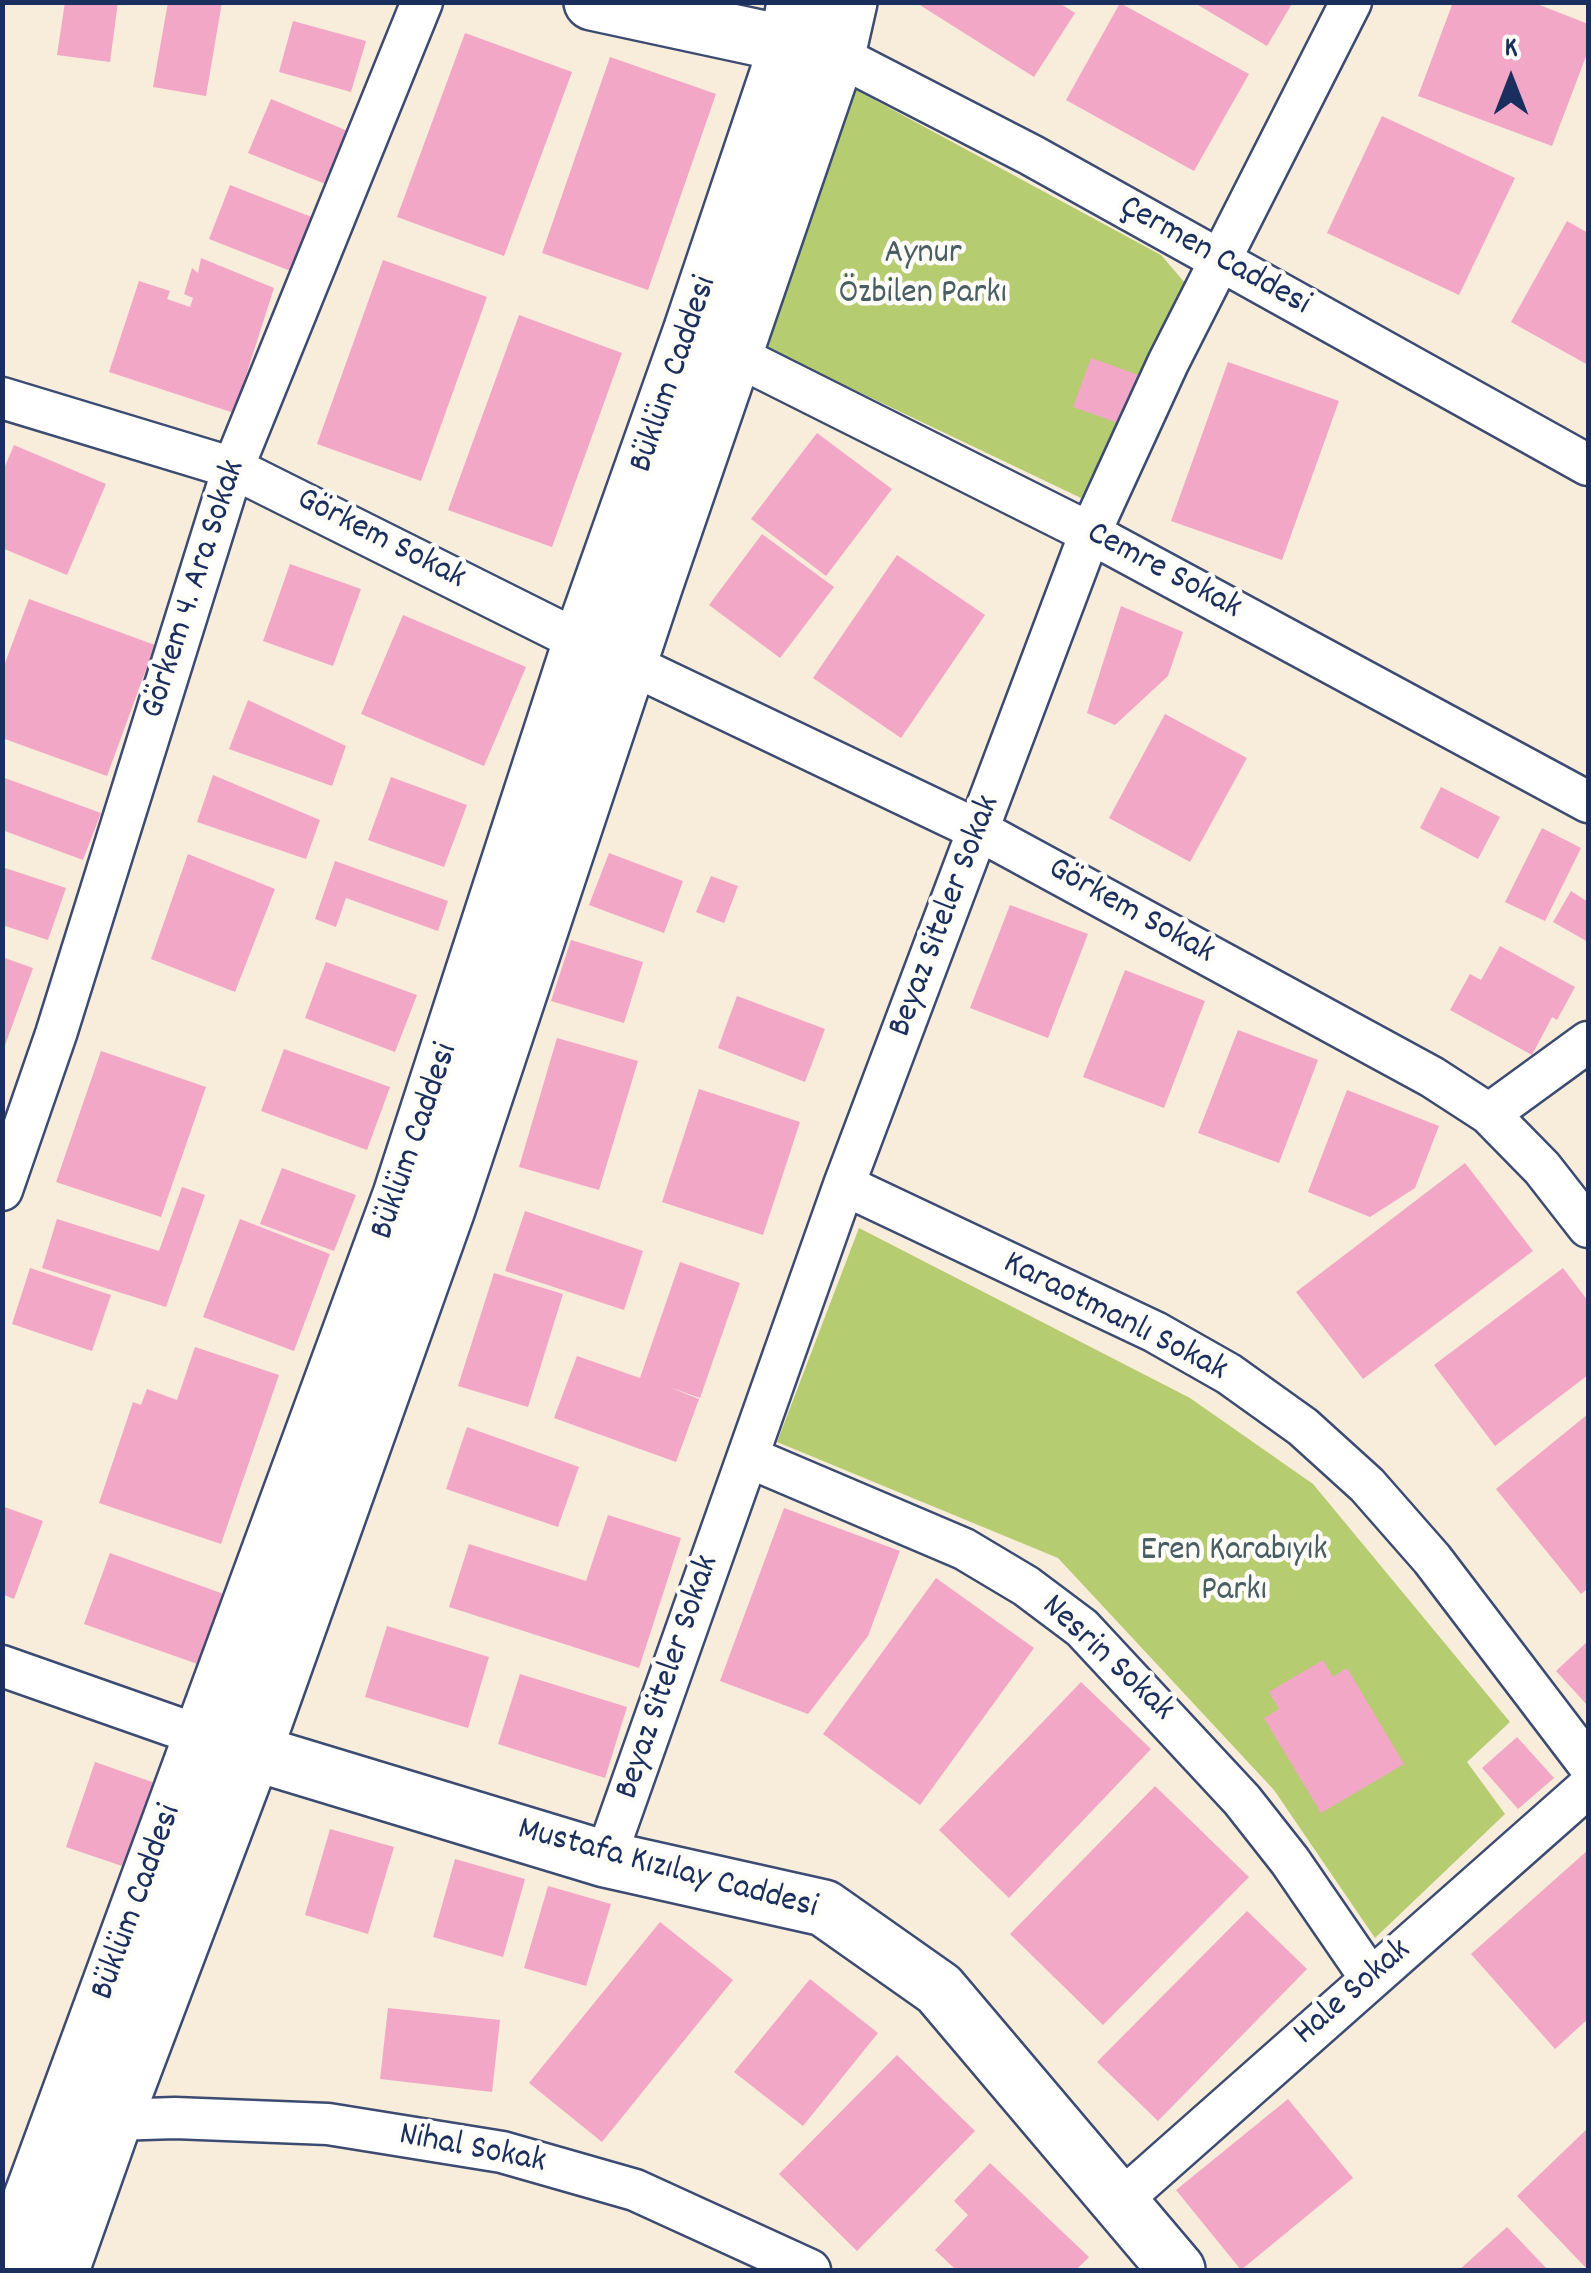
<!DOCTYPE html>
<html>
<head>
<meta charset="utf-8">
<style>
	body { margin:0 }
	#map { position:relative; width:1591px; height:2273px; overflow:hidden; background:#f8ecdb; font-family:Dekko,sans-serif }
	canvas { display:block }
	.frame { position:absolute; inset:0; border:5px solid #1b2f5e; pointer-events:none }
	.north { position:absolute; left:1461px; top:30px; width:100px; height:100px; -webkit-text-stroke:8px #fdfcf7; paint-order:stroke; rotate:0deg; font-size:28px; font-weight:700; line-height:40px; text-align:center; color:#1b2f5e }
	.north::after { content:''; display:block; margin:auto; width:35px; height:45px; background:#1b2f5e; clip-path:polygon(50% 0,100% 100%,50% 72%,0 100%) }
</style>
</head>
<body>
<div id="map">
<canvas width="1591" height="2273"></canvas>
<div class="frame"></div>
<div class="north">K</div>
</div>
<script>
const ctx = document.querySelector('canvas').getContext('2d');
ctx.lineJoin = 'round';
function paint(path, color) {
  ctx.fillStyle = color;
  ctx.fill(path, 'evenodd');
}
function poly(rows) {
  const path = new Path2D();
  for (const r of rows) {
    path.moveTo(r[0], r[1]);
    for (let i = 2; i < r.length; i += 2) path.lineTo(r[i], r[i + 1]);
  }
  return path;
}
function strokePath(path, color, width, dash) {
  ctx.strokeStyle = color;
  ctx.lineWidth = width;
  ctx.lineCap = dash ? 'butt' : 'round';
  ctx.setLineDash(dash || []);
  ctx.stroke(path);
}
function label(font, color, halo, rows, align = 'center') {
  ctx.font = font + ' Dekko,sans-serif';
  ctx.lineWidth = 9;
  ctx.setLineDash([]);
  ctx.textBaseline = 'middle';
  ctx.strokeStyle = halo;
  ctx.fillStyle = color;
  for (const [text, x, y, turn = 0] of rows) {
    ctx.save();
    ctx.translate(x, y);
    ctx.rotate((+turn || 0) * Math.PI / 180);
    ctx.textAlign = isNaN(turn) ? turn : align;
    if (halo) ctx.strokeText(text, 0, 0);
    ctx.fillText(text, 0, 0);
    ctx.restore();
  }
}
paint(poly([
	[847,85,1161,255,1185,283,1081,498,752,341],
	[859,1228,1190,1398,1313,1484,1510,1722,1467,1762,1505,1814,1375,1938,1274,1790,1058,1558,777,1442]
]), '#b5cc70');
paint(poly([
	[65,2,118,2,110,62,57,55],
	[168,2,222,2,206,96,153,87],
	[915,2,1058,2,1075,13,1034,77],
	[1193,2,1293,2,1267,46],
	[1453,2,1532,2,1588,24,1588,51,1552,146,1418,96],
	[1120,3,1249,74,1194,171,1066,100],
	[293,21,366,41,351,92,279,72],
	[465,33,572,72,504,256,397,217],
	[610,57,716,94,648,290,542,253],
	[271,99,355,134,333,187,248,153],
	[1382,116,1515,178,1459,295,1327,233],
	[230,185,314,218,293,272,209,239],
	[1567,221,1588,233,1588,365,1511,322],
	[201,258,274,288,234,413,109,372,139,281,170,291,167,299,190,307,193,298,184,294,192,268,198,273],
	[383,260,487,297,421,481,317,444],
	[519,315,622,353,552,547,448,510],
	[1091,358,1141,376,1124,425,1073,407],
	[1228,362,1339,401,1282,560,1171,521],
	[817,433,892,489,826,576,751,519],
	[14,445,106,484,67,575,2,548,2,473],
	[762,534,834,587,780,658,709,605],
	[897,555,985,615,901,738,813,678],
	[290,564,361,589,333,666,263,641],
	[29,599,155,645,107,776,2,738,2,671],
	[1121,606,1183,632,1168,676,1115,725,1087,713],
	[403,615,526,667,484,766,361,714],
	[248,700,346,746,332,786,229,749],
	[1165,714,1247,758,1190,862,1109,818],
	[213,775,320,820,306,859,197,822],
	[2,777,101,813,83,860,2,830],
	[391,777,467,805,444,867,368,840],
	[1441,787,1500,817,1478,859,1420,828],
	[1542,828,1581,848,1545,921,1505,902],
	[609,853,683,881,664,933,589,905],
	[188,854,275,889,235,992,151,959],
	[335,861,448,901,438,931,346,898,336,927,315,919],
	[2,867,66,888,48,940,2,925],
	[711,876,738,886,724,923,696,912],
	[1571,891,1588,902,1588,942,1553,922],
	[1010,905,1088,934,1048,1038,970,1008],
	[571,940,643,962,624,1023,551,1001],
	[1500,946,1575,987,1557,1020,1552,1017,1532,1055,1450,1010,1470,974,1481,980],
	[2,957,33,968,3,1051,2,1051],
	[326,962,417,995,395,1052,305,1018],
	[1125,970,1205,1001,1164,1108,1083,1077],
	[737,996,825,1029,805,1082,718,1048],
	[1238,1030,1318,1060,1279,1163,1198,1133],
	[557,1038,638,1061,599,1190,519,1167],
	[284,1049,390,1087,367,1150,261,1111],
	[101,1051,206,1087,161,1217,56,1182],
	[699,1089,800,1122,763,1235,662,1202],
	[1347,1090,1439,1126,1415,1188,1370,1217,1308,1192],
	[1465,1163,1533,1251,1363,1379,1296,1292],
	[282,1168,356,1195,334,1251,260,1224],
	[182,1187,205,1195,166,1307,42,1268,57,1219,159,1251],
	[525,1211,643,1251,624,1310,505,1271],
	[240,1219,330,1254,294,1351,203,1317],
	[680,1262,740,1283,700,1398,669,1387,699,1399,676,1462,554,1418,577,1356,640,1378],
	[30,1268,111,1295,92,1351,12,1324],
	[1563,1268,1588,1301,1588,1375,1495,1446,1434,1365],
	[494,1273,563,1294,528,1407,458,1386],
	[195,1347,279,1375,221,1544,99,1503,133,1402,141,1405,147,1389,177,1400],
	[1588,1414,1588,1588,1581,1594,1496,1489],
	[467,1427,579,1467,558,1527,446,1489],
	[2,1506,43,1521,14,1599,2,1594],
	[784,1508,900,1551,868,1636,808,1714,720,1681],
	[608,1515,681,1538,639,1668,449,1607,469,1544,586,1581],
	[110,1553,232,1597,206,1667,84,1624],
	[936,1578,1034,1648,920,1805,823,1734],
	[387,1626,489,1657,468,1728,365,1697],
	[1588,1641,1588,1706,1556,1671],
	[1323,1660,1333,1677,1347,1668,1404,1764,1321,1813,1264,1718,1279,1709,1269,1692],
	[520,1674,627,1707,605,1778,498,1744],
	[1081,1682,1151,1749,1009,1898,939,1830],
	[1517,1737,1554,1778,1518,1809,1482,1768],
	[95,1762,155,1783,125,1867,66,1847],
	[1155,1786,1249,1877,1103,2025,1010,1934],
	[330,1829,394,1847,368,1934,305,1915],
	[1588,1850,1588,2019,1555,2049,1471,1954],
	[455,1859,525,1879,503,1957,433,1937],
	[548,1886,611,1904,586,1986,524,1968],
	[1247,1911,1307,1969,1158,2121,1097,2062],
	[660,1922,733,1980,602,2142,529,2083],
	[810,1979,878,2033,803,2126,734,2072],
	[388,2008,500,2020,492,2092,380,2079],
	[897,2055,975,2131,857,2251,779,2174],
	[1288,2099,1353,2178,1241,2270,1176,2190],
	[1588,2128,1588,2270,1517,2196],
	[990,2163,1089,2257,1076,2270,956,2270,935,2250,968,2215,954,2201],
	[1507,2227,1548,2270,1459,2270]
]), '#f2a7c7');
const street = poly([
	[837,55,1031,155,1588,465],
	[733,354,1090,533,1588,802],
	[2,398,233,468,581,642],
	[628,663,980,831,1432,1077,1489,1114,1542,1168,1588,1227],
	[1489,1114,1588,1042],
	[844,1185,1155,1332,1229,1374,1303,1427,1367,1485,1432,1559,1588,1764],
	[2,1190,56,1034,233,468,422,2],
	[748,1457,964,1549,1026,1586,1082,1628,1242,1800,1290,1861,1371,1979],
	[2,1666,201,1736],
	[605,1859,844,1185,1090,533,1168,363,1351,2],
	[114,2120,175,2118,328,2124,502,2152,635,2190,810,2270],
	[1119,2202,1588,1787]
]);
const secondary = poly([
	[592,2,824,52],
	[219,1742,605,1859,824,1908,939,1989,1177,2270],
	[5,2270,401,1195,581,642,691,332,788,44,795,2],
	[61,2270,114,2120,253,1753,447,1209,655,584,837,55,849,2]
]);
strokePath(street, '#3c4b71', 45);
strokePath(secondary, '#3c4b71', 60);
strokePath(street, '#fff', 40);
strokePath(secondary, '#fff', 55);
label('35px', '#495e63', '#fdfcf7', [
	["Aynur",923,256],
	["Özbilen Parkı",923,296],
	["Eren Karabıyık",1234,1553],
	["Parkı",1234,1593]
]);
label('35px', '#1b2f5e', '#fdfcf7', [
	["Çermen Caddesi",1214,258,29],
	["Büklüm Caddesi",676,375,-71],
	["Görkem Sokak",380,541,27],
	["Cemre Sokak",1163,573,28],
	["Görkem 4. Ara Sokak",196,590,-72],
	["Görkem Sokak",1130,913,29],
	["Beyaz Siteler Sokak",947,917,-69],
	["Büklüm Caddesi",417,1142,-71],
	["Karaotmanlı Sokak",1114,1319,27],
	["Nesrin Sokak",1106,1660,43],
	["Beyaz Siteler Sokak",670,1678,-71],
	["Mustafa Kızılay Caddesi",667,1871,15],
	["Büklüm Caddesi",139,1903,-70],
	["Hale Sokak",1354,1994,-41],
	["Nihal Sokak",472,2151,11]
]);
</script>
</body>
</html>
